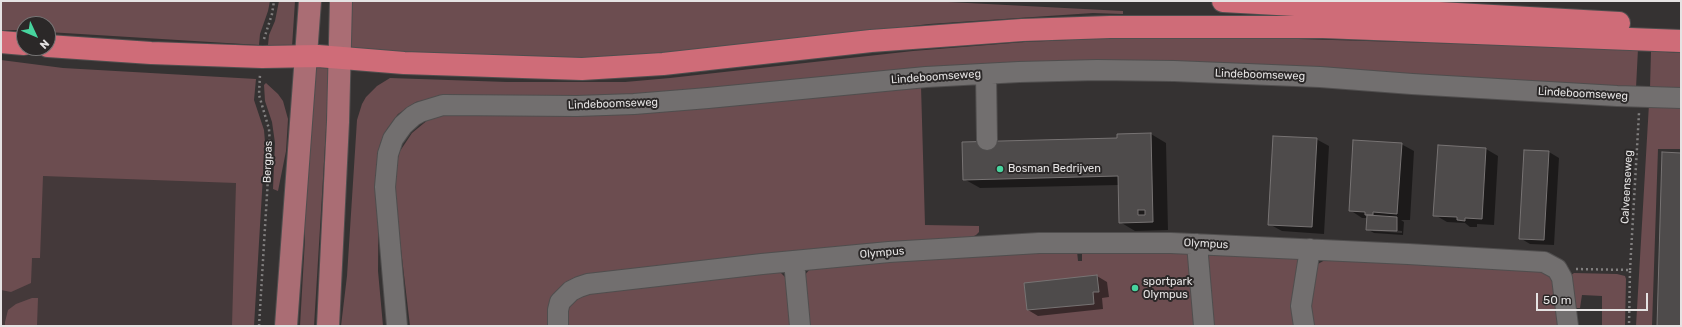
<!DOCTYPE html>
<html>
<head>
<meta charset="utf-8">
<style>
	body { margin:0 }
	#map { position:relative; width:1682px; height:327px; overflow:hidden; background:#353232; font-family:Rubik,sans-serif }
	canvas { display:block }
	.frame { position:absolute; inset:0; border:2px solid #e5e3e3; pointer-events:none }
	.north { position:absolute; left:16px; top:16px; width:40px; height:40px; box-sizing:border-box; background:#2b2828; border:1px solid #757373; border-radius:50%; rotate:134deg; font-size:11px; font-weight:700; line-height:16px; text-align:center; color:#e5e3e3 }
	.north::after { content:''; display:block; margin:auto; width:14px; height:18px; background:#47d49e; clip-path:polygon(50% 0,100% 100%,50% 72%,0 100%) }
	.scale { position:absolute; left:1536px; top:293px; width:112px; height:18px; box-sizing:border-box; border:2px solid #e5e3e3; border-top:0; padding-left:5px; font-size:12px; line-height:14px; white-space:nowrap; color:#e5e3e3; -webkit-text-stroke:3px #2b2828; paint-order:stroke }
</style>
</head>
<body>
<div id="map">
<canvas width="1682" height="327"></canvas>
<div class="frame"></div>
<div class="north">N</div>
<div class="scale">50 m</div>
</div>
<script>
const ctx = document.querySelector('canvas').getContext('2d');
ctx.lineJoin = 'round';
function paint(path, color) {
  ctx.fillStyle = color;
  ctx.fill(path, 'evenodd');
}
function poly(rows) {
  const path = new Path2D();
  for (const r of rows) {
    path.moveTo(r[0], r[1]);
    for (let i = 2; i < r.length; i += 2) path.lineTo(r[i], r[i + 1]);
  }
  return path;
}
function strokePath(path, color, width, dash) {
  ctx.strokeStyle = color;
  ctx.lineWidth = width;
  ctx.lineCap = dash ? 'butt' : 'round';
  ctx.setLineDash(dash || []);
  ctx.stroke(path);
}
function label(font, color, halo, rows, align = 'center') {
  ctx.font = font + ' Rubik,sans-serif';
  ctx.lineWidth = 4;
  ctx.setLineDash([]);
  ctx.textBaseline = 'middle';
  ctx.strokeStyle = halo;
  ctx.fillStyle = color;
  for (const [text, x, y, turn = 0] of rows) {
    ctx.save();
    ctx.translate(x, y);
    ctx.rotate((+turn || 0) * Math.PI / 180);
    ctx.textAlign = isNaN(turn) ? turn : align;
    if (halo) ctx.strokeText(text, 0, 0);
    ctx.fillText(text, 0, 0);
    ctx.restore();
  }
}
paint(poly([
	[1,71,242,84,235,326,1,326]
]), '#44393a');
paint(poly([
	[1,1,270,1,268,11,260,34,259,45,48,32,48,24,24,24,24,30,1,30],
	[279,1,295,1,292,47,268,45,269,35,275,21],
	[351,1,929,1,1123,11,1123,14,1093,13,929,24,712,50,570,60,371,51,352,48,348,45],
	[1133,37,1265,38,1638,49,1636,88,1174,64,634,97,437,97,416,102,398,114,387,129,380,144,379,152,378,271,383,326,341,326,347,276,357,120,362,104,366,97,377,86,390,78,507,82,625,82,670,78,913,51,1025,42],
	[1651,51,1681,53,1681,90,1650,88],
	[1,60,63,68,256,79,254,100,264,130,265,142,254,326,232,326,236,183,43,176,40,258,32,258,31,283,11,292,1,290],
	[330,63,314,326,300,326,305,239,303,150,310,68],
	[266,83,278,94,283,101,288,119,286,151,278,191,273,189,275,143,272,122,265,101,264,85],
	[921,86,925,225,979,226,979,232,976,235,972,237,761,255,577,277,571,280,565,285,550,326,410,326,394,190,397,161,400,151,412,133,429,119,442,115],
	[1681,103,1681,149,1658,149,1652,326,1636,326,1649,104],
	[1182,250,1207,257,1210,253,1296,257,1299,260,1316,265,1327,259,1541,268,1554,275,1564,326,565,326,566,309,582,294,779,271,786,278,803,277,810,269,920,258,1077,251,1078,261,1082,261,1082,251],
	[1574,273,1617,274,1625,276,1626,279,1625,326,1602,326,1602,296,1582,295,1580,308,1570,308,1571,275],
	[32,298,38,298,37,326,5,326,5,322,8,310,16,304]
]), '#6c4d50');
paint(poly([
	[1151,134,1166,143,1168,230,1135,231,1120,222,1119,185,980,188,964,179],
	[1316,139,1329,146,1324,234,1282,231,1269,224],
	[1401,144,1414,151,1410,220,1401,220,1404,222,1403,235,1374,233,1367,229,1368,218,1362,218,1350,210],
	[1373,229,1402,231,1402,233,1373,231],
	[1486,149,1498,156,1494,225,1477,224,1477,227,1470,227,1465,223,1447,222,1435,215],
	[1525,151,1549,152,1559,158,1554,245,1530,244,1520,238],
	[1097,276,1107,282,1109,297,1102,298,1103,309,1038,316,1028,310,1025,284]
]), '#0007');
const building = poly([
	[1151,133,1153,222,1119,223,1118,176,963,180,962,142,1117,138,1117,134,1151,133],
	[1273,136,1317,138,1312,227,1268,225,1273,136],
	[1353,140,1402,143,1397,214,1373,212,1373,215,1365,215,1365,212,1349,211,1353,140],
	[1438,145,1486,148,1482,219,1465,218,1465,221,1457,220,1457,217,1433,216,1438,145],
	[1524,150,1549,151,1544,240,1519,239,1524,150],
	[1662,152,1681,153,1681,326,1657,326,1662,152],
	[1138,210,1145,210,1145,215,1138,215,1138,210],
	[1367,215,1397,217,1397,231,1366,230,1367,215],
	[1097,275,1099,292,1093,292,1094,304,1027,310,1024,283,1097,275]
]);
paint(building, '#4e4b4b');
strokePath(building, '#777373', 1);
const minor = poly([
	[986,74,987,140],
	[1197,244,1204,326],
	[794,261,800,326],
	[397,326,385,187,388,154,393,139,403,125,413,116,420,112,443,105,577,106,634,104,708,98,926,77,1019,72,1097,70,1174,71,1320,77,1412,84,1617,96,1681,98],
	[558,326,558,310,560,302,571,291,579,287,588,284,762,264,889,252,1039,243,1171,243,1408,254,1544,262,1557,269,1562,278,1568,326],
	[1304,326,1301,306,1310,249]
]);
const major = poly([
	[286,326,310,1],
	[328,326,338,122,341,1]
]);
const highway = poly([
	[1223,1,1619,23],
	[1,42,24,44],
	[48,46,151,53,262,57,318,56,404,63,582,69,663,64,871,41,1022,30,1110,27,1323,27,1681,41]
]);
strokePath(minor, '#504e4e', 22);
strokePath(major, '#504e4e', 24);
strokePath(highway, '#504e4e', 24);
strokePath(poly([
	[264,39,272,14,274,1],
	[1576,269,1630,270,1629,326],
	[1630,270,1639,113],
	[259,326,270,145,269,129,259,95,260,74]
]), '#817f7f', 2.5, [2, 3]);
strokePath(minor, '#726f6f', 20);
strokePath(major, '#aa6d74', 22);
strokePath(highway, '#cf6c78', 22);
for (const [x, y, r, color] of [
	[1000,169,4,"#47d49e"],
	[1135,288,4,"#47d49e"]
]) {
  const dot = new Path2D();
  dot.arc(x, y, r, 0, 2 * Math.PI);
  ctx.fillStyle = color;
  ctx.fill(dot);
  strokePath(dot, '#2b2828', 1.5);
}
label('11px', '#e5e3e3', '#2b2828', [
	["Lindeboomseweg",1260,75,2],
	["Lindeboomseweg",936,77,-4],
	["Lindeboomseweg",1583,94,3],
	["Lindeboomseweg",613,104,-2],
	["Bergpas",268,162,-88],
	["Calveenseweg",1627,187,-87],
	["Olympus",1206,244,3],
	["Olympus",882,253,-5]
]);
label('11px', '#e5e3e3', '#2b2828', [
	["Bosman Bedrijven",1008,169],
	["sportpark",1143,282],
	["Olympus",1143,295]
], 'left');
</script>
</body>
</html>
